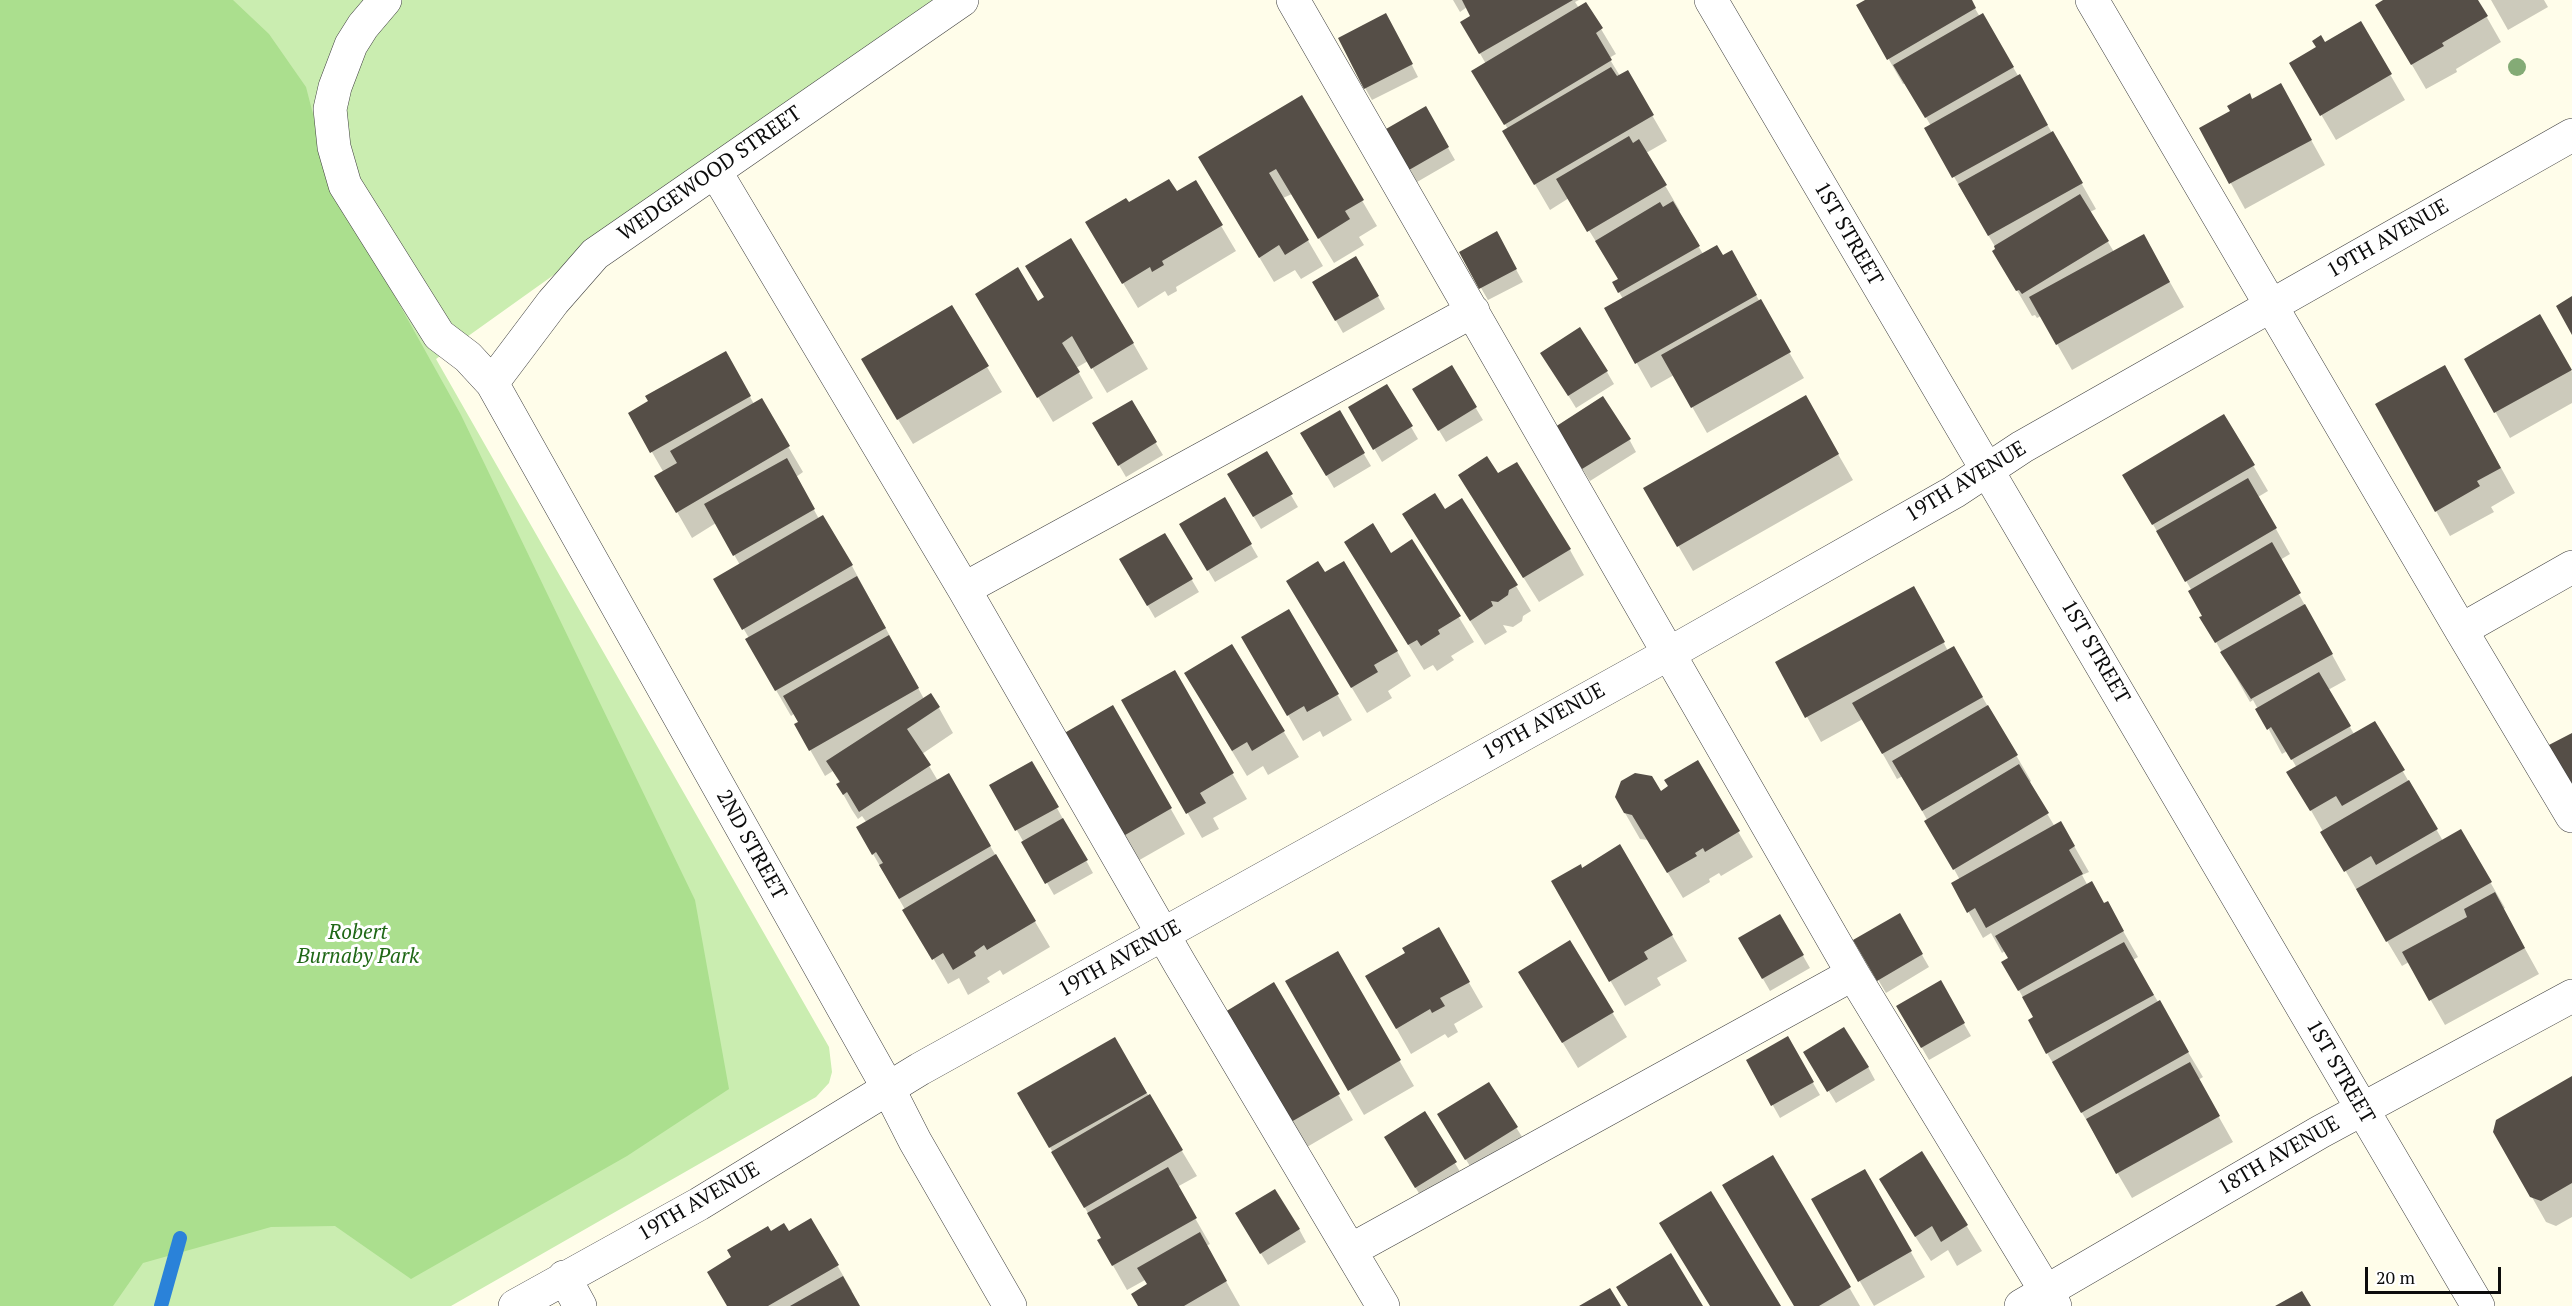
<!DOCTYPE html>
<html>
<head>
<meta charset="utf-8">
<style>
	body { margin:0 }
	#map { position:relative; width:2572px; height:1306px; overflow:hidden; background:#fffdea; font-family:"PT Serif",serif }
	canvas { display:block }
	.scale { position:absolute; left:2365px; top:1267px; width:136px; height:27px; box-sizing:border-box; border:3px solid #0c0c0c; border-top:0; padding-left:8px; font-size:18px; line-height:21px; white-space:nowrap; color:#0c0c0c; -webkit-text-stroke:4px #fff; paint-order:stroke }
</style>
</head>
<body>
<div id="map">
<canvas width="2572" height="1306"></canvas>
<div class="scale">20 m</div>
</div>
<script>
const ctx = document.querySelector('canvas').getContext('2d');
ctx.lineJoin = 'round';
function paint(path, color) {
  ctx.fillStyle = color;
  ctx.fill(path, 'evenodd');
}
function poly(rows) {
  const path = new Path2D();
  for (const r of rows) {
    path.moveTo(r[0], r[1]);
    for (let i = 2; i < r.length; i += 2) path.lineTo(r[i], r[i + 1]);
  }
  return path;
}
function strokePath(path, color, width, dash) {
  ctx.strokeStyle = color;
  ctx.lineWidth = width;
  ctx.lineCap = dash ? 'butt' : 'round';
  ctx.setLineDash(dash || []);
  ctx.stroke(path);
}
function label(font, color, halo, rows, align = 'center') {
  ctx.font = font + ' "PT Serif",serif';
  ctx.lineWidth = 6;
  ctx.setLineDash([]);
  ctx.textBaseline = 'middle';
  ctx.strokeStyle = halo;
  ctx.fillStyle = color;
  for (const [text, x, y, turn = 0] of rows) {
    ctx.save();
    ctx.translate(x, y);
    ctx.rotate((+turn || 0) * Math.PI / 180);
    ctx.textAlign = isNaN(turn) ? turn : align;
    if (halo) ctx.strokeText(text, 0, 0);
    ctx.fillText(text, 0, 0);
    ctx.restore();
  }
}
paint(poly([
	[0,0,939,0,436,359,829,1047,832,1072,829,1083,816,1097,451,1306,0,1306]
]), '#caedb0');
paint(poly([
	[0,0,233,0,269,34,306,87,330,180,461,415,695,900,729,1089,627,1156,411,1279,335,1226,271,1227,143,1263,113,1306,0,1306]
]), '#abdf8e');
paint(poly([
	[1453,0,1579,0,1575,2,1579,8,1586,4,1616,54,1609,58,1620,76,1627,72,1667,141,1646,153,1680,211,1678,212,1703,254,1723,257,1731,252,1804,378,1707,433,1674,375,1651,388,1606,309,1623,299,1614,283,1619,279,1569,198,1550,210,1504,131,1508,129,1488,96,1486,64,1462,22,1472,16,1467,7,1460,12],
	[1866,0,1970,0,1980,17,1982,15,2067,158,2096,209,2090,212,2114,252,2158,261,2184,307,2072,370,2041,316,2037,318,2035,315,2032,316,1994,251,1997,250,1926,129,1931,126,1906,83,1903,84,1858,6],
	[2386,0,2477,0,2501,42,2456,69,2457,72,2426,89,2377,5],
	[2491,0,2544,0,2548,7,2508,30],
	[2360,23,2405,100,2336,140,2291,63],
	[1393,28,1418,77,1372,100,1365,88],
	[1301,97,1377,226,1359,237,1364,245,1334,263,1292,194,1283,198,1323,266,1301,279,1295,270,1274,282,1215,183],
	[2253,101,2295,111,2325,165,2245,209,2201,129],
	[1425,108,1455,160,1417,182,1388,129],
	[1195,182,1236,251,1176,287,1177,291,1168,296,1165,291,1138,308,1102,248,1128,204,1176,193],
	[1503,246,1523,282,1488,300,1461,253],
	[1356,258,1385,309,1343,333,1314,282],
	[1037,303,1133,343,1148,369,1107,393,1088,361,1076,368,1093,398,1053,422,991,319],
	[2540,316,2572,372,2572,403,2510,438,2466,359],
	[725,353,754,404,761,400,803,472,796,477,819,519,822,517,852,566,924,699,939,708,953,733,922,754,938,781,948,775,1050,947,1003,975,1000,970,987,978,990,982,968,995,959,978,948,984,858,828,867,823,862,816,858,819,852,810,838,785,840,783,833,771,825,776,796,725,800,722,795,713,791,716,747,640,749,638,715,580,740,565,716,523,692,538,657,477,664,473,630,414],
	[1550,366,1607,372,1614,384,1576,408],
	[987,367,1002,392,913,444,877,385],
	[1451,367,1483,420,1446,442,1414,389],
	[1387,386,1418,439,1382,462,1350,408],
	[2459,392,2515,493,2491,507,2494,512,2450,536,2436,511],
	[1805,397,1853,480,1693,571,1645,489],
	[1131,402,1163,455,1126,477,1094,423],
	[1339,412,1371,466,1334,488,1302,434],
	[2224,416,2268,491,2258,497,2290,554,2280,560,2346,680,2328,690,2354,734,2375,723,2443,841,2461,831,2505,908,2503,909,2539,974,2445,1025,2409,962,2402,966,2360,896,2289,772,2297,768,2287,751,2282,754,2253,700,2250,702,2216,642,2190,592,2192,591,2124,475],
	[1629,439,1636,452,1590,481,1564,440],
	[1266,453,1298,507,1261,529,1229,475],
	[1498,475,1570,550,1584,575,1539,602,1475,501],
	[1224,499,1258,557,1215,582,1181,525],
	[1445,511,1516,586,1531,611,1523,616,1522,621,1513,627,1503,625,1507,632,1485,645,1419,539],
	[1165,535,1199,592,1155,618,1121,560],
	[1412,541,1474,642,1451,656,1454,660,1437,671,1433,665,1424,670,1361,568,1391,555],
	[1324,574,1397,651,1411,676,1388,691,1392,698,1367,713,1303,607],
	[1289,611,1352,720,1323,737,1320,731,1303,741,1243,637],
	[1928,613,1948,651,1954,648,2031,781,2029,783,2055,827,2061,823,2089,872,2082,875,2088,886,2103,904,2107,903,2138,957,2133,960,2203,1077,2198,1080,2233,1142,2132,1198,2047,1053,2035,1018,2003,963,2010,959,2005,951,2002,953,1991,933,1983,938,1953,884,1960,880,1903,776,1897,779,1863,719,1821,742,1777,663],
	[1232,646,1299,757,1268,775,1263,766,1247,776,1200,698],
	[1174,672,1247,799,1213,818,1219,829,1202,838,1123,701],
	[1113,707,1185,834,1136,862,1063,735],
	[1697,762,1753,857,1721,876,1719,873,1709,879,1710,882,1683,898,1648,840,1640,839,1625,813,1660,793],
	[1032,763,1093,873,1054,895,991,785],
	[1620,846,1687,961,1657,978,1661,985,1625,1006,1553,882,1581,866,1583,869],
	[1899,915,1929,967,1886,993,1855,941],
	[1780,916,1810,968,1770,991,1740,939],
	[1438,929,1483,1007,1454,1024,1458,1032,1448,1038,1445,1034,1411,1054,1367,977,1407,954],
	[1337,953,1414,1086,1364,1115,1287,982],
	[1940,982,1971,1036,1929,1060,1898,1007],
	[1274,985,1353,1120,1307,1147,1227,1012],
	[1535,997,1612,1012,1627,1037,1578,1068],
	[1787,1038,1820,1095,1780,1118,1748,1061],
	[1115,1040,1197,1176,1177,1187,1210,1244,1206,1246,1240,1306,1139,1306,1148,1285,1145,1280,1127,1290,1099,1241,1103,1239,1019,1094],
	[1805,1052,1868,1067,1875,1080,1836,1103],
	[2572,1078,2572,1217,2556,1226,2546,1222,2495,1132],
	[1489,1084,1524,1140,1473,1171,1446,1127],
	[1425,1113,1462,1175,1423,1200,1393,1150],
	[1922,1153,1982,1251,1957,1266,1948,1250,1931,1261,1895,1205],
	[1773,1157,1860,1306,1795,1306],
	[1865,1171,1925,1277,1874,1306,1813,1200],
	[811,1220,852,1291,850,1292,858,1306,729,1306,770,1233,788,1233],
	[1244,1226,1299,1229,1306,1242,1268,1265]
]), '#0003');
strokePath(poly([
	[161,1306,180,1238]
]), '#2a82d9', 14);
paint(poly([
	[1462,0,1573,0,1479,54,1460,22,1470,16],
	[1865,0,1972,0,1976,8,1887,60,1856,5],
	[2383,0,2478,0,2488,16,2442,43,2444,46,2411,65,2375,5],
	[1586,2,1603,28,1596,33,1612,60,1504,125,1471,71],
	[1386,13,1413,64,1364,89,1338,38],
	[1983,13,2014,67,1925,118,1893,65],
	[2361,21,2392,74,2320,116,2289,63,2316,47,2312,41,2321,35,2325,42],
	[1611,67,1617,76,1628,70,1654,115,1534,185,1502,131],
	[2020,74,2048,125,1952,178,1924,128],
	[2281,83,2312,140,2229,184,2199,128,2230,111,2227,106,2250,93,2252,99],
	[1302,95,1364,200,1345,211,1350,219,1318,239,1276,169,1269,173,1309,240,1285,255,1279,245,1259,258,1198,157],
	[1426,106,1449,147,1409,170,1386,129],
	[2053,131,2083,183,1988,236,1958,184],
	[1629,136,1633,143,1639,139,1667,185,1587,232,1556,179],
	[1169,179,1177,191,1196,180,1223,225,1162,261,1164,265,1152,272,1150,267,1122,284,1085,222,1126,198,1129,202],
	[2080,194,2109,241,2022,294,2019,290,2016,291,1992,251,1995,249,1994,246],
	[1673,201,1700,246,1618,293,1612,282,1618,279,1595,241,1660,202,1663,207],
	[1497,231,1517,269,1479,289,1459,252],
	[2144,234,2170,282,2056,345,2029,297],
	[1071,238,1134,343,1091,369,1072,336,1062,343,1080,372,1037,398,975,294,1018,267,1038,301,1044,297,1025,266],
	[1717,245,1723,255,1732,250,1757,295,1635,364,1604,308],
	[1356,256,1379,296,1335,321,1312,282],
	[2572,296,2572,335,2556,306],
	[1761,299,1791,352,1691,408,1661,355],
	[952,305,989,366,897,420,861,359],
	[2540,314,2572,370,2494,413,2464,359],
	[1580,327,1608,371,1568,396,1540,353],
	[726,351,751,396,650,453,628,413,648,401,645,396],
	[1452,365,1477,407,1438,431,1412,389],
	[2445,365,2501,468,2477,481,2480,486,2435,512,2375,404],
	[1387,384,1413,426,1373,450,1348,407],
	[1806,395,1839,454,1677,547,1643,488],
	[1603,396,1631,439,1582,469,1555,427],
	[762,398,790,446,676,513,654,476,677,463,670,451],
	[1132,400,1157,442,1118,466,1092,423],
	[1340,410,1365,453,1326,476,1300,433],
	[2224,414,2255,465,2152,525,2122,475],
	[1267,451,1293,494,1253,517,1227,474],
	[1487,456,1498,473,1517,462,1571,549,1523,578,1458,475],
	[787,458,815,509,733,556,704,504],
	[2248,478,2277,528,2185,582,2156,531],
	[1435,493,1445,509,1462,498,1518,585,1509,590,1508,595,1498,602,1491,601,1493,606,1470,621,1402,514],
	[1225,497,1252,544,1207,571,1179,524],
	[823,515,853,565,742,630,713,579],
	[1373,523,1391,553,1412,539,1461,616,1438,630,1440,634,1421,646,1417,640,1408,645,1344,542],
	[1165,533,1193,579,1147,606,1119,559],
	[2272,542,2301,593,2215,643,2199,617,2202,616,2188,591],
	[1318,561,1325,572,1344,561,1398,651,1374,665,1378,672,1351,688,1286,581],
	[857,576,886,628,775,691,745,639],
	[1914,586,1945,642,1805,718,1775,662],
	[2305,604,2333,654,2251,699,2220,652],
	[1289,609,1339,694,1307,712,1304,706,1287,716,1241,637],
	[889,635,919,688,809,751,794,724,798,722,783,696],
	[1232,644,1285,731,1252,751,1247,742,1232,751,1184,673],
	[1954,646,1983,697,1882,754,1852,703],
	[1175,670,1234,773,1200,793,1206,803,1186,814,1121,700],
	[2319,672,2351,726,2291,760,2271,727,2267,730,2255,709],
	[931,693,940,707,907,729,931,765,859,812,847,792,843,795,836,784,840,782,826,761],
	[1113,705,1172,808,1120,838,1061,735],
	[1988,705,2018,755,1922,811,1892,761],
	[2375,721,2405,770,2342,806,2336,796,2310,811,2286,772],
	[2572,733,2572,796,2545,747],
	[1698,760,1740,831,1705,852,1703,848,1695,853,1697,856,1667,873,1632,815,1624,813,1615,797,1621,781,1635,773,1652,776,1661,791,1668,786,1664,780],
	[1032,761,1059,807,1015,831,989,785],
	[2019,764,2049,813,1953,870,1924,821],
	[949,773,991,846,899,899,879,865,883,863,876,852,872,855,856,827],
	[2409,780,2438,829,2376,865,2371,856,2344,872,2320,832],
	[1063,818,1088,860,1045,884,1021,842],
	[2061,821,2075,846,2069,850,2083,874,1986,928,1975,908,1967,913,1951,883],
	[2461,829,2492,882,2386,942,2356,889],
	[1620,844,1673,935,1644,952,1648,959,1609,982,1551,881,1581,864,1582,868],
	[996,854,1036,921,987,950,984,945,974,952,976,956,953,970,943,953,932,960,902,910],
	[2092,881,2104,903,2108,901,2124,931,2018,991,2001,962,2008,958,1995,936],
	[2495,892,2525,948,2429,1001,2402,952,2467,917,2464,909],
	[1900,913,1923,954,1877,981,1853,940],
	[1780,914,1804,955,1762,979,1738,938],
	[1439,927,1470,982,1440,998,1445,1006,1432,1013,1430,1009,1396,1029,1365,976,1405,953,1402,948],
	[1570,940,1614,1012,1562,1043,1518,972],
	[2124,942,2154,995,2046,1054,2028,1020,2033,1017,2022,997],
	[1338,951,1401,1060,1348,1091,1285,981],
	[1941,980,1965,1023,1921,1048,1896,1006],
	[1274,982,1340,1094,1291,1122,1225,1012],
	[2160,1000,2189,1052,2081,1113,2052,1062],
	[1844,1027,1869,1067,1827,1092,1803,1052],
	[1788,1036,1814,1082,1771,1106,1746,1060],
	[1115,1037,1147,1093,1049,1148,1017,1093],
	[2190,1062,2220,1116,2116,1174,2086,1119],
	[2572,1076,2572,1183,2541,1201,2530,1197,2493,1132,2496,1120],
	[1489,1082,1518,1127,1465,1160,1437,1114],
	[1150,1094,1183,1150,1084,1208,1051,1152],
	[1425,1111,1457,1162,1415,1188,1384,1137],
	[1922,1151,1968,1225,1941,1242,1932,1226,1915,1237,1879,1179],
	[1773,1155,1851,1287,1819,1306,1794,1306,1722,1185],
	[1168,1167,1197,1218,1112,1266,1097,1240,1101,1238,1087,1213],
	[1865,1169,1912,1251,1858,1282,1811,1199],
	[1275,1189,1300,1229,1260,1254,1235,1213],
	[1711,1191,1781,1306,1710,1306,1659,1223],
	[811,1218,839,1265,768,1306,727,1306,707,1272,731,1257,727,1250,768,1226,771,1231,784,1223,789,1231],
	[1200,1232,1227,1281,1184,1306,1138,1306,1131,1294,1147,1284,1137,1268],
	[1671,1253,1703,1306,1628,1306,1616,1287],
	[843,1276,860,1306,790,1306],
	[1610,1288,1621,1306,1579,1306],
	[2302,1291,2311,1306,2275,1306]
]), '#554e47');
const minor = poly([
	[385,0,363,26,351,45,335,87,330,109,334,147,345,185,439,335,468,357,492,383,888,1088,915,1141,1010,1306],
	[1293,0,1853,974,2055,1306],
	[1711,0,2478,1306],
	[2092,0,2461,630,2572,816],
	[715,171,964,589,1180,964,1383,1306],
	[492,383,553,302,595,254,962,0],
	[964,589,1473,311],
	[2461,630,2572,567],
	[1351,1250,1853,974],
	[564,1277,580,1306],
	[515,1306,699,1204,920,1069,1670,653,1954,492,2022,447,2572,135],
	[2021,1306,2320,1132,2572,996]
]);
strokePath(minor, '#3f3f3f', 34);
strokePath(minor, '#fff', 33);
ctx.fillStyle = '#84ab76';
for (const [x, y] of [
	[2517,67]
]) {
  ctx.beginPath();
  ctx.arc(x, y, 9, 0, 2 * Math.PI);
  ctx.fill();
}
label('21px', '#0c0c0c', '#fff', [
	["WEDGEWOOD STREET",710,174,-35],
	["1ST STREET",1848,234,60],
	["19TH AVENUE",2388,239,-30],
	["19TH AVENUE",1966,482,-31],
	["1ST STREET",2095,652,60],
	["19TH AVENUE",1544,722,-29],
	["2ND STREET",751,845,61],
	["19TH AVENUE",1120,959,-29],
	["1ST STREET",2340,1072,60],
	["18TH AVENUE",2279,1156,-30],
	["19TH AVENUE",699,1202,-30]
]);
label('italic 21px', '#206817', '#fff', [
	["Robert",358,933],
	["Burnaby Park",358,957]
]);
</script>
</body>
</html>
